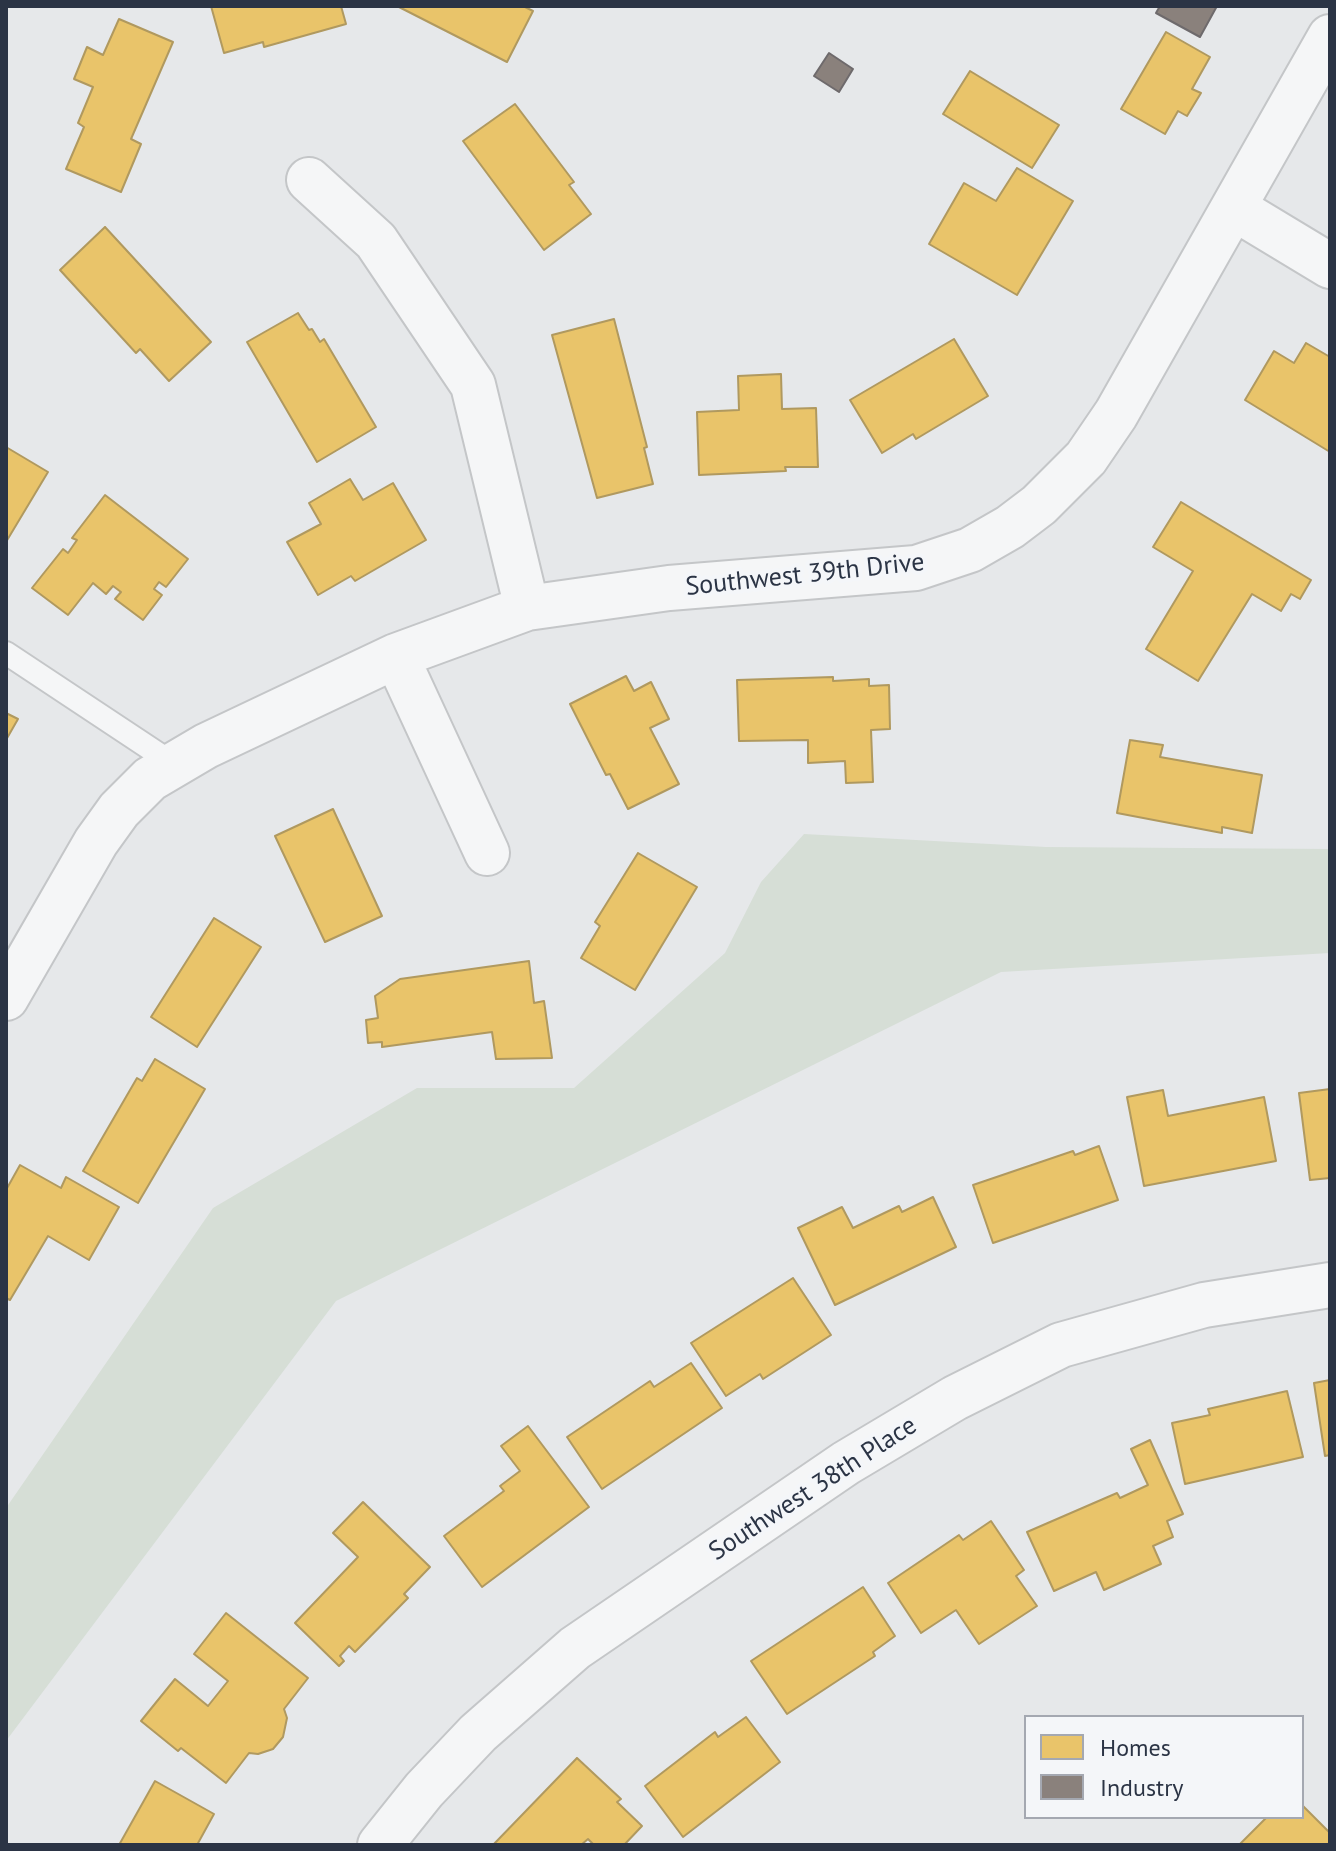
<!DOCTYPE html>
<html>
<head>
<meta charset="utf-8">
<style>
	body { margin:0 }
	#map { position:relative; width:1336px; height:1851px; overflow:hidden; background:#e6e8ea; font-family:"PT Sans",sans-serif }
	canvas { display:block }
	.frame { position:absolute; inset:0; border:8px solid #2b3445; pointer-events:none }
	.legend { position:absolute; left:1024px; top:1715px; width:280px; height:104px; box-sizing:border-box; background:#f4f6f9; border:2px solid #a4a8b1; margin:0; padding:10px 14px; list-style:none; font-size:24px; color:#2b3445 }
	.legend li { display:flex; align-items:center; gap:16px; height:40px }
	.legend b { width:40px; border:2px solid #a4a8b1 }
</style>
</head>
<body>
<div id="map">
<canvas width="1336" height="1851"></canvas>
<div class="frame"></div>
<ul class="legend">
<li><b style="height:22px;background:#e9c46a"></b>Homes</li>
<li><b style="height:22px;background:#8a817c"></b>Industry</li>
</ul>
</div>
<script>
const ctx = document.querySelector('canvas').getContext('2d');
ctx.lineJoin = 'round';
function paint(path, color) {
  ctx.fillStyle = color;
  ctx.fill(path, 'evenodd');
}
function poly(rows) {
  const path = new Path2D();
  for (const r of rows) {
    path.moveTo(r[0], r[1]);
    for (let i = 2; i < r.length; i += 2) path.lineTo(r[i], r[i + 1]);
  }
  return path;
}
function strokePath(path, color, width, dash) {
  ctx.strokeStyle = color;
  ctx.lineWidth = width;
  ctx.lineCap = dash ? 'butt' : 'round';
  ctx.setLineDash(dash || []);
  ctx.stroke(path);
}
function label(font, color, halo, rows, align = 'center') {
  ctx.font = font + ' "PT Sans",sans-serif';
  ctx.lineWidth = 8;
  ctx.setLineDash([]);
  ctx.textBaseline = 'middle';
  ctx.strokeStyle = halo;
  ctx.fillStyle = color;
  for (const [text, x, y, turn = 0] of rows) {
    ctx.save();
    ctx.translate(x, y);
    ctx.rotate((+turn || 0) * Math.PI / 180);
    ctx.textAlign = isNaN(turn) ? turn : align;
    if (halo) ctx.strokeText(text, 0, 0);
    ctx.fillText(text, 0, 0);
    ctx.restore();
  }
}
paint(poly([
	[804,834,1046,847,1330,849,1330,953,1001,972,336,1301,6,1741,6,1508,213,1208,417,1088,574,1088,725,953,761,882]
]), '#d6ded6');
const homes = poly([
	[211,6,341,6,346,24,264,47,263,42,224,53,211,6],
	[397,6,523,6,533,11,507,62,397,6],
	[119,19,173,42,131,139,141,144,121,192,66,169,84,127,78,123,93,87,74,79,87,47,103,55,119,19],
	[1166,32,1210,57,1192,89,1201,93,1187,116,1178,111,1165,134,1121,109,1166,32],
	[970,71,1059,125,1032,168,943,114,970,71],
	[515,104,574,182,569,185,591,214,544,250,463,141,515,104],
	[1017,168,1073,201,1017,295,929,244,964,183,996,201,1017,168],
	[105,227,211,342,169,381,140,349,136,353,60,270,105,227],
	[298,313,309,330,312,329,320,342,324,339,376,427,317,462,247,342,298,313],
	[614,319,647,447,644,448,653,484,597,498,552,335,614,319],
	[954,339,988,396,916,439,913,434,882,453,850,400,954,339],
	[1306,343,1330,357,1330,452,1245,400,1274,351,1294,363,1306,343],
	[781,374,782,409,816,408,818,467,785,467,786,471,699,475,697,412,739,410,738,376,781,374],
	[6,447,48,472,6,542,6,447],
	[350,479,363,500,393,483,426,540,355,581,351,576,318,595,287,542,321,524,309,503,350,479],
	[105,495,188,559,166,587,159,582,154,589,162,595,143,620,115,599,121,592,113,586,106,594,93,583,68,615,32,588,63,549,68,553,77,540,72,538,105,495],
	[1181,502,1311,580,1300,599,1291,594,1281,611,1252,594,1198,681,1146,649,1193,571,1153,547,1181,502],
	[626,676,634,691,651,682,669,719,650,728,679,784,628,809,610,774,606,775,570,704,626,676],
	[833,677,833,681,869,679,869,686,889,685,890,729,871,730,873,782,846,783,845,761,808,763,808,740,739,741,737,680,833,677],
	[6,713,18,719,6,740,6,713],
	[1130,740,1163,745,1160,757,1262,775,1252,833,1222,827,1222,833,1117,813,1130,740],
	[333,809,382,916,325,942,275,836,333,809],
	[638,853,697,887,635,990,581,958,600,926,595,922,638,853],
	[214,918,261,947,197,1047,151,1017,214,918],
	[529,961,534,1003,544,1001,552,1058,496,1059,492,1032,382,1047,382,1042,368,1043,366,1020,378,1018,375,996,400,979,529,961],
	[155,1059,205,1089,138,1203,83,1171,137,1078,142,1081,155,1059],
	[1330,1089,1330,1178,1310,1180,1299,1093,1330,1089],
	[1163,1090,1168,1116,1264,1097,1276,1161,1144,1186,1127,1097,1163,1090],
	[1099,1146,1118,1200,993,1243,973,1185,1073,1151,1075,1155,1099,1146],
	[20,1165,61,1188,66,1177,119,1207,89,1260,48,1236,10,1300,6,1298,6,1190,20,1165],
	[933,1197,956,1247,835,1305,798,1228,842,1207,853,1228,899,1206,902,1212,933,1197],
	[793,1278,831,1335,763,1379,760,1374,726,1396,691,1343,793,1278],
	[691,1363,722,1408,602,1489,567,1437,650,1381,654,1387,691,1363],
	[1330,1380,1330,1455,1325,1456,1314,1383,1330,1380],
	[1287,1391,1303,1457,1185,1484,1172,1423,1210,1415,1208,1409,1287,1391],
	[528,1426,589,1507,482,1587,444,1536,504,1491,500,1486,520,1471,501,1446,528,1426],
	[1150,1440,1183,1514,1167,1521,1173,1537,1153,1546,1161,1564,1104,1590,1096,1572,1054,1591,1027,1532,1117,1493,1120,1498,1148,1485,1131,1449,1150,1440],
	[363,1502,430,1567,404,1594,408,1598,355,1652,349,1646,340,1656,344,1661,339,1666,295,1623,358,1557,333,1533,363,1502],
	[991,1521,1024,1570,1016,1576,1037,1606,979,1644,956,1610,921,1633,888,1583,959,1535,963,1540,991,1521],
	[863,1587,895,1636,873,1652,875,1656,787,1714,751,1661,863,1587],
	[226,1613,308,1678,284,1709,287,1718,283,1737,273,1749,258,1754,249,1753,226,1783,181,1748,178,1751,141,1721,175,1679,208,1706,228,1681,194,1654,226,1613],
	[746,1717,780,1762,683,1837,645,1786,715,1732,718,1737,746,1717],
	[577,1758,621,1799,617,1802,642,1826,624,1845,594,1845,588,1839,581,1845,493,1845,577,1758],
	[155,1781,214,1814,197,1845,119,1845,155,1781],
	[1302,1805,1330,1833,1330,1842,1327,1845,1239,1845,1267,1817,1302,1817,1302,1805]
]);
paint(homes, '#e9c46a');
strokePath(homes, '#b0995f', 2);
const industry = poly([
	[1160,6,1217,6,1200,37,1156,13,1160,6],
	[829,53,853,69,839,92,814,76,829,53]
]);
paint(industry, '#8a817c');
strokePath(industry, '#6e6a6c', 2);
const service = poly([
	[6,653,175,765]
]);
const minor = poly([
	[309,180,376,241,473,385,527,608],
	[1234,208,1330,266],
	[396,656,487,853],
	[6,998,96,842,119,810,150,779,206,746,396,656,527,608,669,588,916,568,970,550,1010,527,1039,505,1086,458,1116,414,1330,37],
	[380,1845,424,1790,478,1733,575,1648,846,1463,955,1398,1061,1345,1204,1305,1330,1285]
]);
strokePath(service, '#c4c6c8', 26);
strokePath(minor, '#c4c6c8', 48);
strokePath(service, '#f5f6f7', 22);
strokePath(minor, '#f5f6f7', 44);
label('26px', '#2b3445', '#f4f6f9', [
	["Southwest 39th Drive",805,575,-6],
	["Southwest 38th Place",813,1489,-33]
]);
</script>
</body>
</html>
